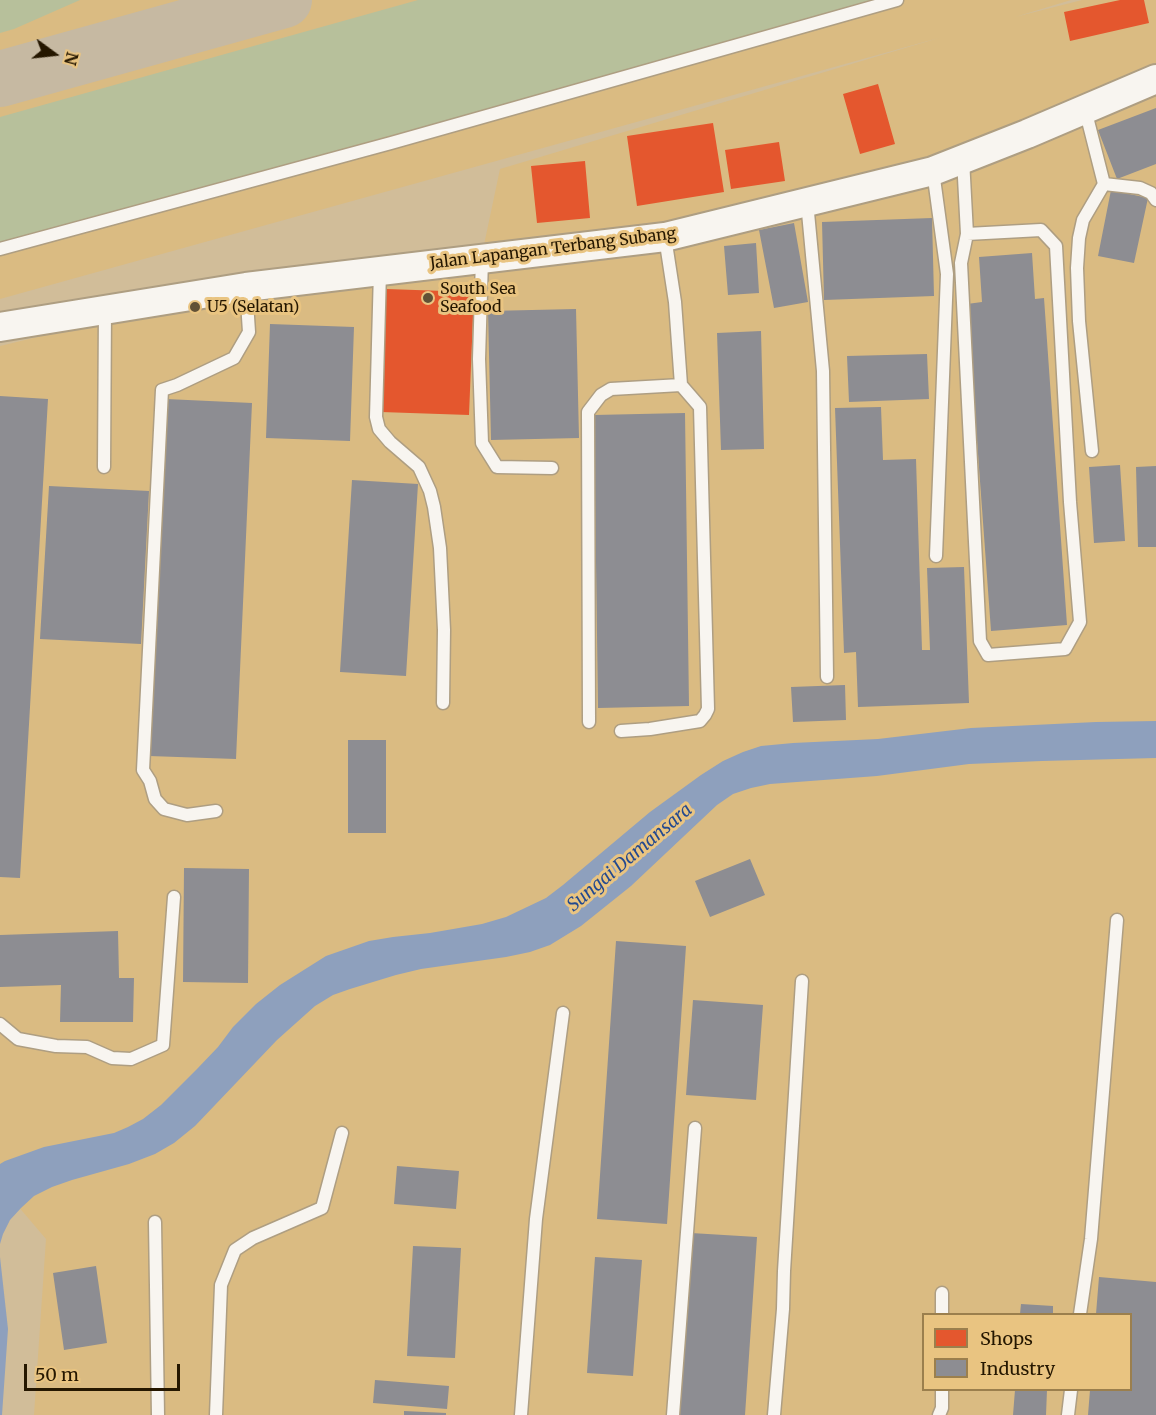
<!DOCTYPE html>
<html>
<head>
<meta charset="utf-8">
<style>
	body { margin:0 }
	#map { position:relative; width:1156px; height:1415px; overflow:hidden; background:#d1bd99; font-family:Merriweather,serif }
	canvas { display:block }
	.legend { position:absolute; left:922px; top:1313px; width:210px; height:78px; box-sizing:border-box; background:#e9c481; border:2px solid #9b7f4d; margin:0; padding:8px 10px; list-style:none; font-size:18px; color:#251700 }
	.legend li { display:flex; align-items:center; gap:12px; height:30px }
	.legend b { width:30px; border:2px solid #9b7f4d }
	.north { position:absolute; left:24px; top:24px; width:60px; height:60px; -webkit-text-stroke:4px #e9c481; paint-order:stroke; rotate:105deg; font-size:16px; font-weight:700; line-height:24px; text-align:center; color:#251700 }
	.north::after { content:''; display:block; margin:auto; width:21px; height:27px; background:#251700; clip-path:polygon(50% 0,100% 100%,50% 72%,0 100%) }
	.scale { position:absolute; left:24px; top:1364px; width:156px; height:27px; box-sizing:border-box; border:3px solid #251700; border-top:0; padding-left:8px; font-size:18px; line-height:21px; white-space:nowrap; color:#251700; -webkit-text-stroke:4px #e9c481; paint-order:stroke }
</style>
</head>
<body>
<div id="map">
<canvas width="1156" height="1415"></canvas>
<ul class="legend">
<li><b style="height:16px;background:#e4572e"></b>Shops</li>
<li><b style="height:16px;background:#8d8d92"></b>Industry</li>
</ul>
<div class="north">N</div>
<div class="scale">50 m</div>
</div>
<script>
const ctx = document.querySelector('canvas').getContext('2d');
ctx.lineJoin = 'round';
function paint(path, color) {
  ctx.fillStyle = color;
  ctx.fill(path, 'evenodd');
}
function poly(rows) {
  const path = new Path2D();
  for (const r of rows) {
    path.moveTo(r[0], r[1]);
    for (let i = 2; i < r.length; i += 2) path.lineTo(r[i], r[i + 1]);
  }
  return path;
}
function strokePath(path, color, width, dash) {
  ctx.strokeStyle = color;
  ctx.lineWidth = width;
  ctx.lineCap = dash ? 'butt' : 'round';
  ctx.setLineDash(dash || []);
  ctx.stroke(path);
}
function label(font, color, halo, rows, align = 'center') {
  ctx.font = font + ' Merriweather,serif';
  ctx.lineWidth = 6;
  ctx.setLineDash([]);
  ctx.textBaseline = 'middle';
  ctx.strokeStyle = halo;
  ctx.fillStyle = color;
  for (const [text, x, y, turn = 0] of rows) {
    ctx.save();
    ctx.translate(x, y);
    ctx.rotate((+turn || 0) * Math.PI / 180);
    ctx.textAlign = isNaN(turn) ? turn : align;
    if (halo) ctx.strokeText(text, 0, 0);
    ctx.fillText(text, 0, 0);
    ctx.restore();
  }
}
paint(poly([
	[0,0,1071,0,1015,17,1082,0,1156,0,1156,1415,34,1415,46,1239,0,1185,0,346,246,287,481,259,500,169,942,37,0,299],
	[924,1314,1130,1314,1130,1390,924,1390]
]), '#dabb82');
paint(poly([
	[0,0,80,0,14,29,0,33],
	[418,0,884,0,0,243,0,117]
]), '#b7c09b');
paint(poly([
	[1156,721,1156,758,1042,761,969,764,877,776,770,784,751,788,733,794,717,805,631,886,581,926,550,945,530,952,506,957,421,969,396,975,350,989,333,995,315,1006,277,1040,195,1126,174,1143,155,1154,129,1164,72,1180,52,1187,34,1196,21,1208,10,1220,3,1234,0,1244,0,1164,5,1161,44,1147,114,1133,128,1127,143,1119,161,1105,197,1069,218,1047,233,1027,256,1004,280,985,326,956,369,941,393,937,430,933,482,924,506,917,546,898,563,885,650,812,701,775,723,761,743,752,761,746,793,743,878,739,971,728,1096,722],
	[0,1257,8,1329,2,1415,0,1415]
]), '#8ea0bd');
paint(poly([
	[1120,0,1144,0,1149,23,1070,41,1064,12],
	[878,84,895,144,860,154,843,94],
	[713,123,724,192,637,206,627,136],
	[779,142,785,181,731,189,725,150],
	[585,161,590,218,537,223,531,166],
	[386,289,474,292,469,415,381,412]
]), '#e4572e');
paint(poly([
	[1156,108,1156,164,1117,179,1098,130],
	[1111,190,1148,198,1134,263,1098,256],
	[932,218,934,296,824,300,822,222],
	[794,223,808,302,774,308,759,230],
	[756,243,759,293,728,295,724,246],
	[1032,253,1035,299,1044,298,1067,625,991,631,967,304,982,302,979,257],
	[576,309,579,438,491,440,488,311],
	[270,324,354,327,350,441,266,438],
	[761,331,764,449,721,450,717,333],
	[927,354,929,399,849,402,847,356],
	[0,396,48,399,20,878,0,877],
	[166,399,252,403,236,759,149,756],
	[881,407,883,460,916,459,922,650,930,650,927,568,964,567,969,703,858,707,856,652,844,653,835,408],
	[685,413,689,706,598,708,594,415],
	[1120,465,1125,541,1094,543,1089,467],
	[1156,466,1156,547,1138,547,1136,467],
	[352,480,418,484,406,676,340,672],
	[49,486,149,491,141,644,40,639],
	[845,685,846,720,793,722,791,687],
	[348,740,386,740,386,833,348,833],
	[750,859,765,895,710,917,695,881],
	[184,868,249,869,248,983,183,982],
	[118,931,119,978,134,978,133,1022,60,1022,61,985,0,987,0,935],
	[616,941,686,946,667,1224,597,1219],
	[693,1000,763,1005,756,1100,686,1095],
	[397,1166,459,1171,456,1209,394,1204],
	[691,1233,757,1237,745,1415,679,1415],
	[413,1246,461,1248,455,1358,407,1356],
	[595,1257,642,1260,633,1376,587,1373],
	[96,1266,107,1343,64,1350,53,1273],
	[1099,1277,1156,1282,1156,1415,1088,1415,1090,1390,1130,1390,1130,1314,1096,1314],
	[1021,1304,1053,1306,1053,1314,1020,1314],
	[375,1380,449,1386,447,1409,373,1403],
	[1015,1390,1047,1390,1046,1415,1013,1415],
	[404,1411,446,1413,446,1415,404,1415]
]), '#8d8d92');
strokePath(poly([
	[0,79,284,0]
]), '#c6b9a2', 56);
const service = poly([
	[1085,109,1104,184,1083,220,1079,238,1077,268,1079,321,1092,451],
	[963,159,967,234,1041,230,1056,246,1070,502,1080,622,1065,649,988,655,980,641,961,263,967,234],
	[933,171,947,274,936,556],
	[1104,184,1140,188,1151,193,1156,200],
	[807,202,823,371,827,677],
	[665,237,675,302,681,385],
	[0,249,391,143,897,0],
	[482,259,479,359,482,443,497,467,552,468],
	[380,271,376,417,379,429,390,442,419,467,430,491,434,507,440,548,444,630,443,703],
	[104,467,105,310],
	[589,722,588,412,601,395,611,389,681,385,700,407,708,709,705,715,700,721,650,729,621,731],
	[216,811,187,815,164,809,155,799,150,781,143,770,162,390,177,385,234,358,249,332,246,287],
	[0,1024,18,1039,56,1046,87,1047,112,1058,131,1059,163,1045,174,897],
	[155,1222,158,1415],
	[942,1314,942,1293],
	[1080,1314,1091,1239,1117,920],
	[216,1415,221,1285,235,1250,253,1238,322,1208,342,1133],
	[521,1415,536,1219,563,1013],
	[673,1415,695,1128],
	[774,1415,783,1309,784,1271,802,981],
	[939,1415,942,1408,942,1390],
	[1068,1415,1071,1390]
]);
const tertiary = poly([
	[0,327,246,287,665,237,933,171,1027,134,1156,79]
]);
strokePath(service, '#ae9e82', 15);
strokePath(tertiary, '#ae9e82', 32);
strokePath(service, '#f8f5f0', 12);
strokePath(tertiary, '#f8f5f0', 28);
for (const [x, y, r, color] of [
	[428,298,6,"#615136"],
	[195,307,6,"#615136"]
]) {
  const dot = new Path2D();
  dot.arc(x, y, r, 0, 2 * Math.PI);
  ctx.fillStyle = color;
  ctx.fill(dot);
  strokePath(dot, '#e9c481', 2);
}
label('16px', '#251700', '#e9c481', [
	["Jalan Lapangan Terbang Subang",553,249,-7]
]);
label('16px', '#251700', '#e9c481', [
	["South Sea",440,289],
	["Seafood",440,307],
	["U5 (Selatan)",207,307]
], 'left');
label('italic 18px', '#23498f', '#e9c481', [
	["Sungai Damansara",630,858,-40]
]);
</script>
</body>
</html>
